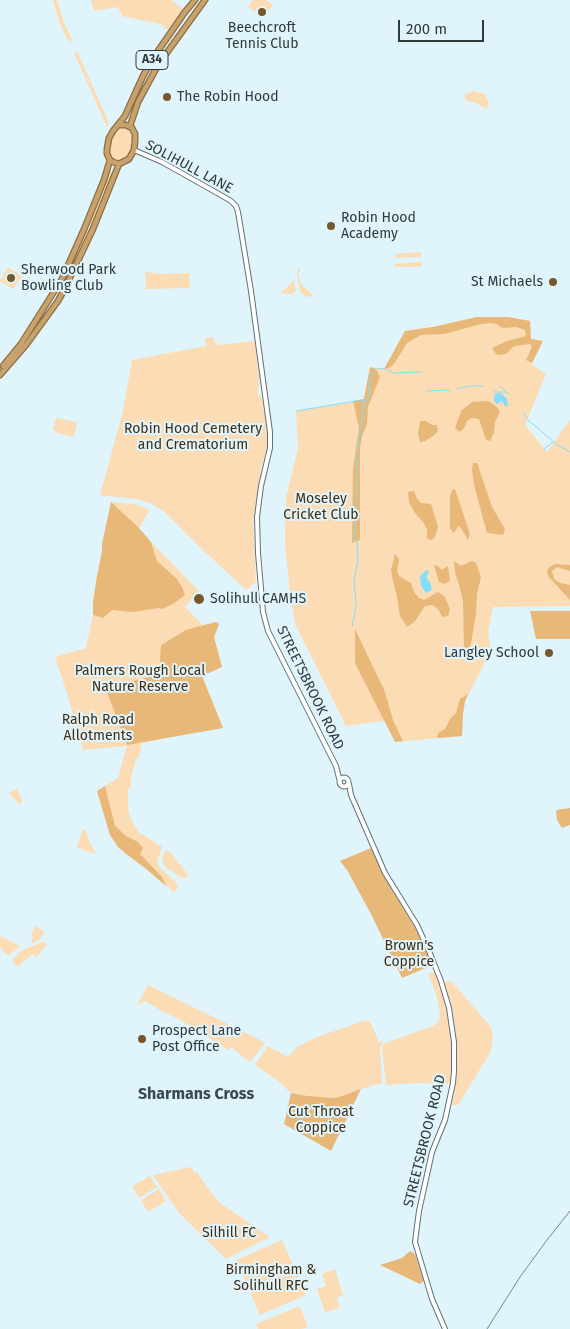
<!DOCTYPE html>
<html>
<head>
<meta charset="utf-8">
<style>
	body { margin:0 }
	#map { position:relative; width:570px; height:1329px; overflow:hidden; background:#e0f4fb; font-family:"Fira Sans",sans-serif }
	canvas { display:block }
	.scale { position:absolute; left:398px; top:20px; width:86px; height:22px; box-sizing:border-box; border:2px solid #31393b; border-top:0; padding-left:6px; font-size:15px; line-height:18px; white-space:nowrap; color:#31393b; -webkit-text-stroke:4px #e0f4fb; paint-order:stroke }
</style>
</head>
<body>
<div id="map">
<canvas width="570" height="1329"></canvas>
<div class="scale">200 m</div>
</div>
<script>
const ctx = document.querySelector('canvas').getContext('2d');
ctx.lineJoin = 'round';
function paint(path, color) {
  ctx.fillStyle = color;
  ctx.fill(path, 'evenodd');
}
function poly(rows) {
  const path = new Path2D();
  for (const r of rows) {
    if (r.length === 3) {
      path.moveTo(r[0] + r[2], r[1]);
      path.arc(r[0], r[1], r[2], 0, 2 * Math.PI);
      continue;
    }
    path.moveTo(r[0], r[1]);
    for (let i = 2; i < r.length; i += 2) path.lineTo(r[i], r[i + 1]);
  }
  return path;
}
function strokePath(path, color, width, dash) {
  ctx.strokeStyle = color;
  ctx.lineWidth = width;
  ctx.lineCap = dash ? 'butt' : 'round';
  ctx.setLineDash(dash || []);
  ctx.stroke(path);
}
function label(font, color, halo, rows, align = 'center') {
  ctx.font = font + ' "Fira Sans",sans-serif';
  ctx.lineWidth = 4;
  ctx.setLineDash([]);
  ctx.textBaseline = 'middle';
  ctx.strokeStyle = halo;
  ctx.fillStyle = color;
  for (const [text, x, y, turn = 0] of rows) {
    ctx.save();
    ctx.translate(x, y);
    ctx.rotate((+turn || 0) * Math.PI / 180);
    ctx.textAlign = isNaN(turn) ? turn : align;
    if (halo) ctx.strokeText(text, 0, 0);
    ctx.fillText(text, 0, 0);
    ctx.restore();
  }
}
paint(poly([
	[53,0,57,0,64,23,72,39,71,41,70,42,67,39,59,21],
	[91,0,171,0,184,10,168,30,160,24,122,16,118,7,94,11],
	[253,0,266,0,273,5,264,17,248,7],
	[75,52,78,53,109,123,107,127,74,53],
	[474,91,485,94,489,103,486,109,476,103,465,100,465,94],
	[122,126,128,127,131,130,133,134,132,146,127,157,123,161,115,162,110,157,108,152,110,142,117,129],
	[110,167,111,176,104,196,91,226,89,224],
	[86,229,90,231,68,279,66,280,64,278],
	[421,252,421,257,395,258,395,254],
	[422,262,421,267,395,267,395,264],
	[8,267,22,276,13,289,0,281],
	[298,269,301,269,298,273,301,284,312,294,312,297,305,296,300,291,297,274],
	[145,272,162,274,189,273,190,288,146,289],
	[293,281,294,281,296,291,292,294,281,293],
	[477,317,508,317,530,321,531,339,543,341,532,363,534,366,546,374,525,425,547,452,570,420,570,606,493,607,488,632,491,651,465,701,463,714,462,736,395,742,390,720,346,726,296,626,291,602,285,547,285,524,286,498,298,448,296,411,364,400,370,367,384,369,405,331,433,327],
	[213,337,216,345,255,341,259,378,258,394,262,398,266,424,268,444,261,468,253,521,256,582,246,590,204,551,165,512,150,503,136,499,100,495,123,411,132,360,206,346,205,338],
	[56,418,77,422,74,437,57,433,57,431,53,430],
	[111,502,135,504,150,510,139,528,151,542,199,591,185,607,203,625,216,622,219,624,214,637,222,667,202,676,223,728,178,735,142,743,139,757,136,759,131,778,131,788,128,788,128,808,130,817,139,833,142,834,162,847,157,862,160,868,175,881,178,886,174,893,171,889,145,868,125,853,118,847,110,835,97,791,118,778,127,746,83,750,67,693,55,657,86,648,93,615,93,602,97,576,102,551,102,544],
	[17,788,22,801,20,804,19,804,9,793],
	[85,829,89,841,96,854,78,848,77,846,83,830],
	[166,850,171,853,189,876,182,878,164,866,162,857],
	[35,926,45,932,39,940,31,944,33,936,31,935],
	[0,936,20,946,11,954,7,955,0,947],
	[43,942,47,944,37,957,32,954,18,967,12,960,22,950],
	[436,972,448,1013,452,1039,453,1063,450,1084,417,1083,386,1085,382,1048,383,1045,385,1043,433,1026,439,1020,440,1014,436,994,428,973],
	[447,981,451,981,490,1026,493,1035,491,1051,458,1105,452,1105,455,1091,457,1065,456,1034,453,1015,444,984],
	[148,985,250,1035,265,1043,250,1062,231,1047,228,1050,179,1019,165,1013,145,1001,137,1005],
	[364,1021,370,1021,379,1042,383,1041,380,1048,382,1084,373,1085,336,1098,308,1096,291,1093,278,1081,255,1065,268,1046,288,1057,297,1047,317,1037],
	[191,1167,195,1173,197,1172,210,1191,220,1203,270,1237,226,1259,179,1213,153,1175],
	[150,1176,157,1187,139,1198,132,1186],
	[159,1189,166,1201,148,1212,141,1200],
	[282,1240,306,1295,260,1315,236,1260],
	[335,1269,343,1295,337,1298,340,1308,325,1312,317,1289,326,1286,322,1274],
	[300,1306,308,1327,302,1329,258,1329,256,1324]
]), '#fbdcb4');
paint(poly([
	[477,317,508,317,530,321,531,339,543,341,532,363,526,360,532,347,530,344,514,346,506,354,501,355,496,354,492,348,507,341,526,336,525,330,516,327,502,328,497,324,491,323,481,324,444,334,421,335,407,343,394,364,389,368,384,369,405,331,433,327],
	[370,367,376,369,380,377,368,407,367,424,362,436,360,448,360,540,352,543,353,469,359,427,353,401,364,399],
	[488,401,497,407,500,412,495,422,494,433,490,441,486,440,479,419,472,418,467,421,464,428,460,432,455,428,461,411,472,402],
	[420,421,426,421,432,425,437,425,438,431,433,436,425,441,420,442,418,434],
	[473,463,477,463,492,507,505,529,503,535,487,533,474,485,472,470],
	[455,489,470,534,468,540,461,528,458,526,454,533,450,528,450,497,452,490],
	[414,491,417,499,421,503,431,504,438,527,435,537,431,540,427,538,427,530,424,523,415,513,409,502,408,492],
	[111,502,139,528,151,542,157,561,176,578,182,587,185,595,173,604,162,609,159,608,133,612,112,610,103,618,93,615,93,602,97,576,102,551,102,544],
	[395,554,399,559,397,571,399,576,411,583,414,592,419,598,424,600,438,592,445,597,450,609,448,616,442,617,438,609,433,605,425,606,415,621,407,627,400,616,397,597,393,581,391,570],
	[454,561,461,566,472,561,476,563,481,577,477,594,476,614,471,643,468,652,464,649,463,601,459,585,455,572],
	[556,564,570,565,570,571,557,567,552,571,554,579,560,583,570,585,570,600,548,576,547,570,551,566],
	[434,565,438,566,442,570,448,566,450,581,444,584,439,582],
	[530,611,570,611,570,639,536,639],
	[216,622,219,624,214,637,222,667,202,676,223,728,127,745,105,687,159,675,161,645,186,630],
	[355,629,385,692,393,720,403,741,395,742,355,663],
	[468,694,465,701,463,714,462,736,437,738,438,733,445,729,450,719,456,713,460,699],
	[105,786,115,826,126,836,138,842,143,848,140,854,162,877,166,886,145,868,125,853,118,847,110,835,97,791],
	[570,808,570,825,562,828,557,820,556,810],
	[371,848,391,888,414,926,433,965,402,978,371,914,347,870,340,861],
	[361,1089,331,1151,284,1124,291,1093,308,1096,336,1098],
	[410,1251,415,1254,424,1281,420,1284,380,1265,402,1258]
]), '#e8b879');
paint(poly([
	[500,393,502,394,507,399,508,406,505,406,502,401,499,403,496,404,495,402,494,399,495,394],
	[427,570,429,572,427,575,427,579,430,582,432,590,426,593,421,586,420,576]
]), '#82defc');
strokePath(poly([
	[387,370,395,373,398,373],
	[399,373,421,372],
	[472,386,483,386],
	[500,386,505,391],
	[457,389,470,386],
	[426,391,450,390],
	[493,392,506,392,509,394],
	[296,411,362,400,365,401],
	[524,413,526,417],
	[527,419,555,443],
	[556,444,570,452],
	[544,449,553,442],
	[357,450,365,401,368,398,369,395,369,386,371,376,378,368,385,369],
	[352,626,355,613,356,605,354,581,358,560,357,541,355,540,357,453]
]), '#82defc', 1);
const secondary = poly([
	[134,150,162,162,219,194,231,201,236,206,238,212,251,291,270,432,270,448,261,486,257,517,258,553,263,612,268,631,336,766,340,782],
	[344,782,4.5],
	[349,784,351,795,385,873,417,925,429,951,441,981,449,1008,454,1042,454,1071,453,1083,445,1120,432,1152,419,1211,415,1242,432,1299,445,1329]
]);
const trunk = poly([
	[119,125,126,125,132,128,135,134,135,141,134,150,129,159,119,164,113,162,110,160,107,154,107,149,109,138,113,131,125,116,143,76,151,61,185,12,195,0],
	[130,126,138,102,158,65,205,0],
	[3,366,21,344,62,279,85,227,104,180,110,160],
	[0,375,26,345,58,301,64,290,93,229,119,164]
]);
strokePath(secondary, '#617278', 6);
strokePath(trunk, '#8b6e43', 7);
strokePath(secondary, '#fff', 4);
strokePath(trunk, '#c8a26c', 4.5);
strokePath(poly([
	[487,1329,520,1277,547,1240,570,1211]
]), '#79868a', 1);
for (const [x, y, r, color] of [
	[262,12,5,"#77582d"],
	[167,97,5,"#77582d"],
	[331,226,5,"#77582d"],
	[11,278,5,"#77582d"],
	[553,282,5,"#77582d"],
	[199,599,6,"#77582d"],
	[549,653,5,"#77582d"],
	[142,1039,5,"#77582d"]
]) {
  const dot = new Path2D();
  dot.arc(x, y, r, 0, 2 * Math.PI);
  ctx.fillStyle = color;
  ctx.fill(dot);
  strokePath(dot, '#e0f4fb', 2);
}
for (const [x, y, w] of [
	[152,60,32]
]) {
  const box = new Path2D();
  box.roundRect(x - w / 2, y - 9.5, w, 19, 4);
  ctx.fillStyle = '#e0f4fb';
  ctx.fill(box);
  strokePath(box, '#31393b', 1);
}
label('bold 12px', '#31393b', null, [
	["A34",152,60]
]);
label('14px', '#31393b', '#e0f4fb', [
	["Beechcroft",262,28,"center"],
	["Tennis Club",262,44,"center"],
	["The Robin Hood",177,97],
	["Robin Hood",341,218],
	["Academy",341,234],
	["Sherwood Park",21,270],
	["Bowling Club",21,286],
	["St Michaels",543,282,"right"],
	["Solihull CAMHS",210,599],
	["Langley School",539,653,"right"],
	["Prospect Lane",152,1031],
	["Post Office",152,1047]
], 'left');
label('14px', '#31393b', '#e0f4fb', [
	["SOLIHULL LANE",189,167,28],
	["STREETSBROOK ROAD",310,688,64],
	["STREETSBROOK ROAD",425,1141,-76]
]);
label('14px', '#412d11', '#e0f4fb', [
	["Robin Hood Cemetery",193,429],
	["and Crematorium",193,445],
	["Moseley",321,499],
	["Cricket Club",321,515],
	["Palmers Rough Local",140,671],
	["Nature Reserve",140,687],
	["Ralph Road",98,720],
	["Allotments",98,736],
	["Brown's",409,946],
	["Coppice",409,962],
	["Cut Throat",321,1112],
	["Coppice",321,1128],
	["Silhill FC",229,1233],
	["Birmingham &",271,1270],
	["Solihull RFC",271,1286]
]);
label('bold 16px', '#394a50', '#e0f4fb', [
	["Sharmans Cross",196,1095]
]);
</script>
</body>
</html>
